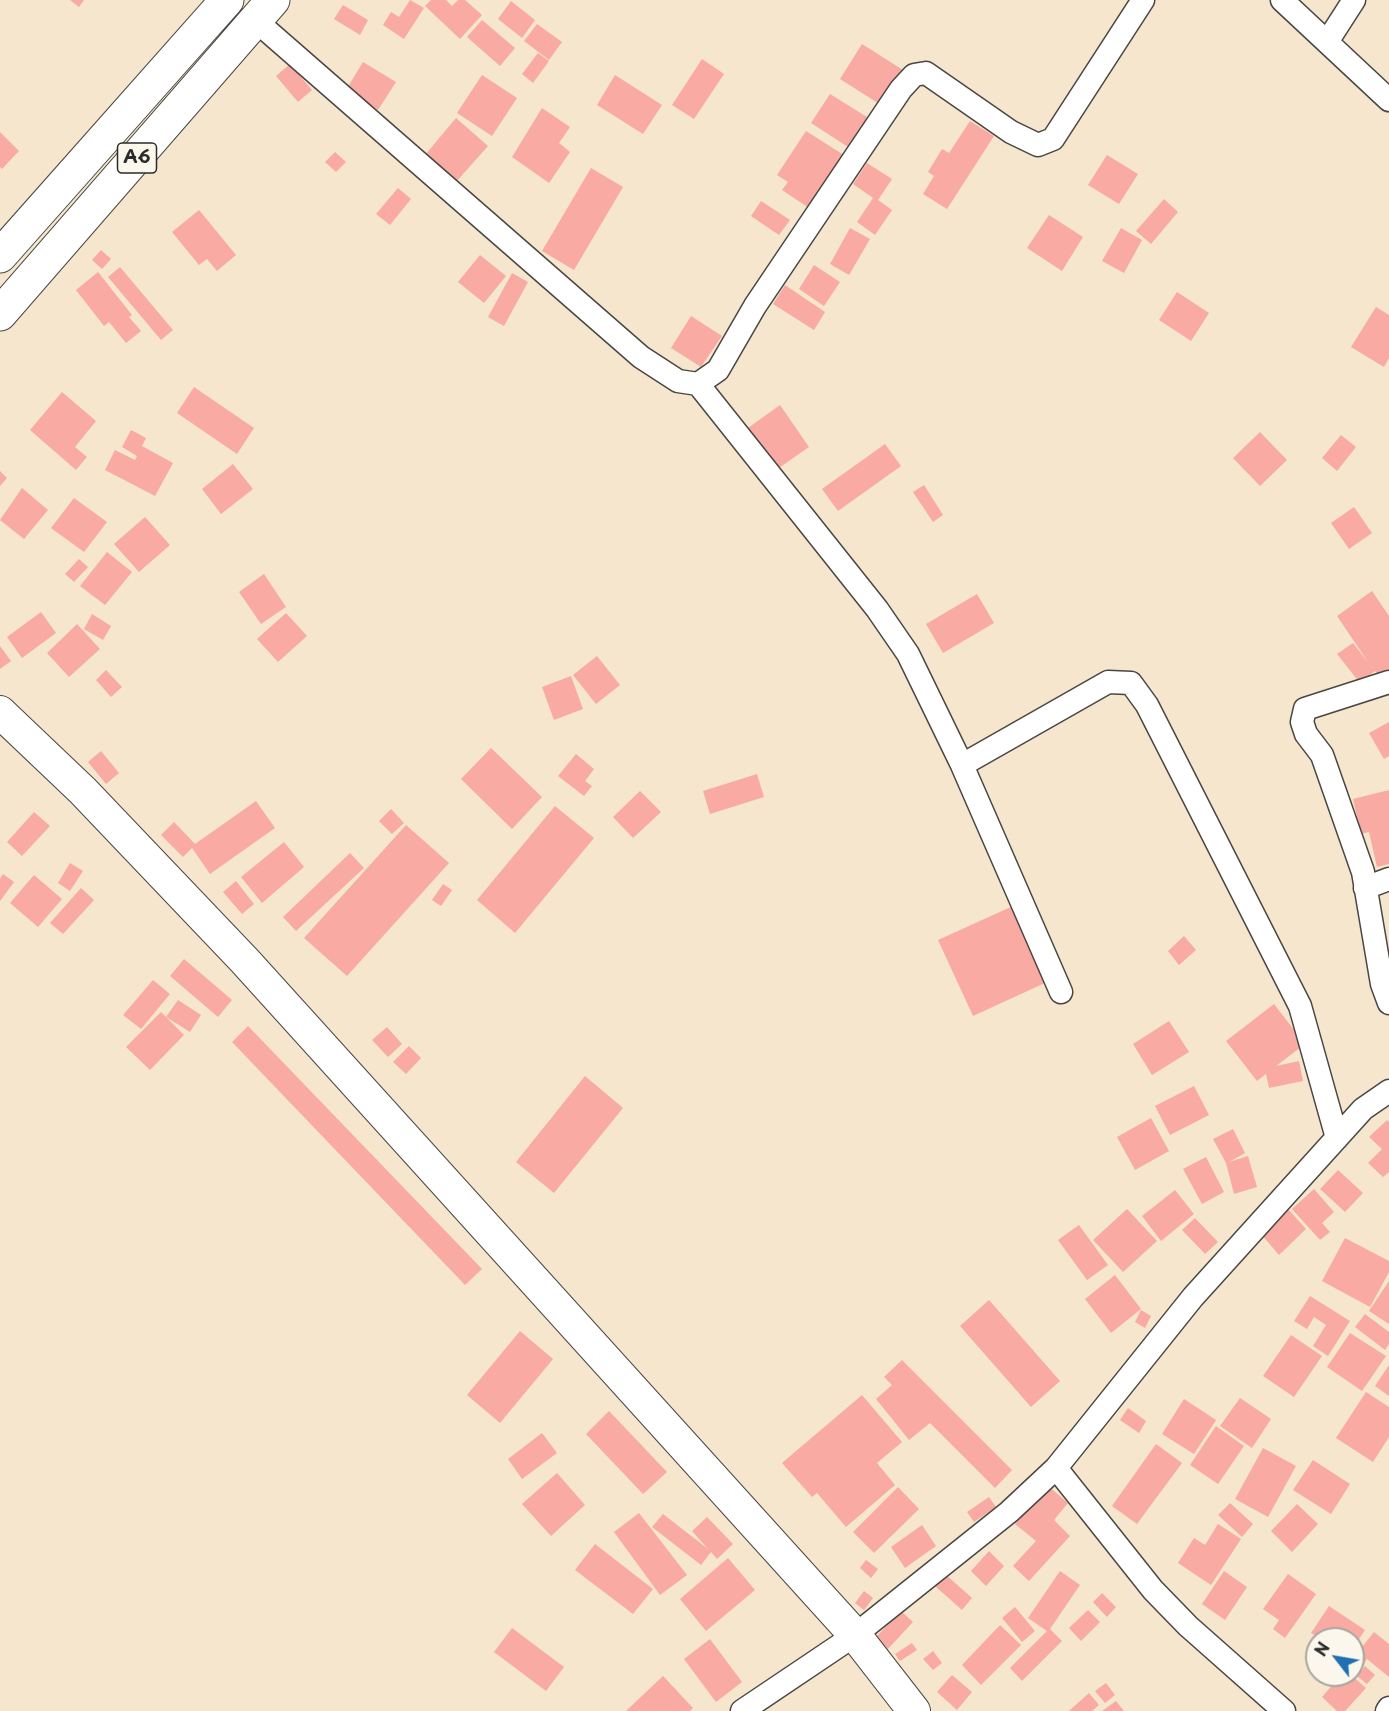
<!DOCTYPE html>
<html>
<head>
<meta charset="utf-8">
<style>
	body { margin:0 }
	#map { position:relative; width:1389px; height:1711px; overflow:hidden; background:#f5e6cd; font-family:"Playpen Sans",sans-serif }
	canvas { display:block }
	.north { position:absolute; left:1305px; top:1627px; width:60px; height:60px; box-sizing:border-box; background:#fbf7ec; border:2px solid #a8a59f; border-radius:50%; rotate:301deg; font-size:16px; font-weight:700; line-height:24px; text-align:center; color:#2b2b2b }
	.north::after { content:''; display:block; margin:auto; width:21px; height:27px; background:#1f6fb2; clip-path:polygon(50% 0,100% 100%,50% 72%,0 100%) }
</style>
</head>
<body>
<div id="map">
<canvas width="1389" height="1711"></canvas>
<div class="north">N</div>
</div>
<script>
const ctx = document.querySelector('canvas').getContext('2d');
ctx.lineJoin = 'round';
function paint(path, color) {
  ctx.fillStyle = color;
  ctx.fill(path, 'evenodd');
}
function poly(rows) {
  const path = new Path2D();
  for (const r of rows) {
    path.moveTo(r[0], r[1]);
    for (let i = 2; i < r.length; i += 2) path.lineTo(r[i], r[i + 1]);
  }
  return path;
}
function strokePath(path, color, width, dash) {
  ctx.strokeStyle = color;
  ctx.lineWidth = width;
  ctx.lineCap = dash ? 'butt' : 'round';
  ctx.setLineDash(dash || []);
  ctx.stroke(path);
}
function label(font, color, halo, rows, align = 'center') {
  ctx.font = font + ' "Playpen Sans",sans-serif';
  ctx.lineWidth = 5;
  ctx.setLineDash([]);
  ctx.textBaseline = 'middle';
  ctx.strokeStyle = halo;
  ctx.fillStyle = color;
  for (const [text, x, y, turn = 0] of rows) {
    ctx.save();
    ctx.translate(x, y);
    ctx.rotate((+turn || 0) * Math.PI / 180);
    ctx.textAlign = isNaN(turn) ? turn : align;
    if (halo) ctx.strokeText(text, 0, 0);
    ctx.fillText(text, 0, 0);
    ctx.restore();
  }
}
paint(poly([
	[70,0,84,0,79,7],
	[410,0,424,8,404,39,383,25,391,12,399,17],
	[431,0,446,0,452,6,458,0,465,0,482,15,460,39,425,6],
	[511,1,535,20,522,38,498,19],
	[343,5,368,20,360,35,334,19],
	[482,20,515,48,500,66,467,37],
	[537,24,562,42,549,60,524,41],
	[862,44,903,70,881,105,840,79],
	[538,53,549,61,533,83,522,74],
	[702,59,724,74,694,119,672,105],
	[363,62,396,82,378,110,346,90],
	[290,64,312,90,298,102,276,76],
	[482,75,517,98,492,136,457,113],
	[615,75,662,105,643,134,597,105],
	[830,94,875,122,856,152,811,123],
	[542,108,570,127,559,143,570,152,549,183,512,157],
	[456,118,488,146,456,182,425,155],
	[970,121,994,136,947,209,923,194,934,176,928,172,942,149,949,153],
	[806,131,847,157,812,210,782,190,788,182,777,175],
	[0,132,19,151,2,169,0,167],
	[335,152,346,162,336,172,325,162],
	[1107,155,1138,174,1119,204,1088,185],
	[867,163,892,179,878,200,892,210,875,235,857,222,873,198,853,184],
	[591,168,623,187,574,270,542,251],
	[398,188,411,199,390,225,376,214],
	[1164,199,1178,212,1151,244,1136,231],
	[761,201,790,220,779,235,751,216],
	[199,210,236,255,217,271,207,259,199,265,172,232],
	[1049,215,1083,237,1062,271,1027,248],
	[850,228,870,239,849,275,830,264],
	[1121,228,1142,240,1124,273,1102,261],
	[101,250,111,259,102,269,92,260],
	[480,255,506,276,484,303,458,282],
	[814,265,840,282,824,306,799,289],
	[120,267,173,330,161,340,108,277],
	[98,272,132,315,129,317,141,331,126,343,109,322,104,326,76,290],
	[512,273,528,282,504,326,488,317],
	[785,285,825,312,814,330,773,304],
	[1177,292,1209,313,1191,341,1159,320],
	[1376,307,1389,315,1389,358,1384,367,1351,347],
	[691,316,722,336,701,367,671,348],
	[194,387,254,428,237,454,177,413],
	[62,392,96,421,75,447,87,457,76,470,30,430],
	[780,405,809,447,776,470,748,428],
	[131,430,146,438,142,446,173,463,155,496,105,470,115,450,135,460,137,456,122,447],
	[1260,432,1287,460,1260,486,1233,458],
	[1341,435,1356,447,1337,471,1322,458],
	[885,444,901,466,838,511,822,489],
	[233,464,253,489,221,514,202,489],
	[0,471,7,478,0,486],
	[924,485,943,515,933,522,913,492],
	[22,488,48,510,24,539,0,520],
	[74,498,107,522,84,552,51,528],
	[1354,507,1372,533,1349,549,1331,523],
	[145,517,170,545,139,572,114,544],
	[107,552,132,572,105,605,80,586],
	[79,559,88,567,74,582,65,574],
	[264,574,286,607,261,624,239,592],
	[1372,591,1389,616,1389,677,1382,682,1375,671,1360,683,1337,654,1353,643,1368,662,1337,616],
	[977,594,994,623,943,653,926,624],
	[41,612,56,633,22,658,7,637],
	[286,613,307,636,278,662,257,639],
	[92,614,111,626,103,640,84,629],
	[77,624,100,649,69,677,47,653],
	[0,646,11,661,0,669],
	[597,656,620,685,596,704,573,675],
	[106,670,122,687,111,697,96,680],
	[571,676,583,709,554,720,542,687],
	[1389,722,1389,756,1384,759,1369,733],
	[491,748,542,797,512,829,461,779],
	[101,751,119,773,106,784,88,762],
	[576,754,594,769,585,781,592,786,584,796,558,776],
	[757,774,764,797,710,814,703,791],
	[1389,790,1389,864,1377,867,1369,832,1361,834,1353,799],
	[640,791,661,812,633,838,613,817],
	[256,801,275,828,210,874,192,848,183,857,161,835,174,822,195,844],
	[555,806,594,838,515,933,477,900],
	[391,809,404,823,392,834,379,821],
	[34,812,50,826,22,856,7,842],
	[406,825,449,863,347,976,304,938],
	[284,842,304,867,262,903,241,877],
	[350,853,364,868,296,931,283,917],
	[70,863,83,871,70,891,58,883],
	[3,874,14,882,0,901,0,879],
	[34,875,62,899,38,927,10,903],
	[236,881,254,904,242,914,223,892],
	[443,884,452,890,441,906,432,900],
	[81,888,94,900,63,934,50,923],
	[1013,906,1047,982,973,1016,938,940],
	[1184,936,1196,950,1179,965,1168,951],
	[184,959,232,1000,218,1017,170,976],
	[153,980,170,994,141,1029,123,1015],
	[178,1000,201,1015,190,1032,166,1017],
	[1274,1004,1305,1044,1276,1066,1299,1061,1303,1081,1269,1088,1266,1074,1257,1081,1226,1041],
	[161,1012,184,1035,150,1070,126,1047],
	[1169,1021,1189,1052,1152,1075,1133,1044],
	[248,1026,482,1269,465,1285,232,1042],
	[387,1027,402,1044,388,1057,372,1040],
	[409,1046,421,1058,406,1074,393,1062],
	[585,1076,623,1108,554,1193,516,1162],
	[1194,1086,1209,1115,1170,1135,1155,1106],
	[1151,1118,1169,1151,1135,1170,1117,1137],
	[1387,1120,1389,1122,1389,1172,1383,1177,1368,1163,1382,1149,1369,1137],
	[1233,1129,1245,1153,1229,1162,1248,1156,1257,1187,1234,1194,1226,1163,1213,1139],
	[1206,1157,1224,1192,1202,1204,1183,1169],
	[1338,1170,1363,1193,1345,1212,1320,1189],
	[1314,1189,1334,1212,1322,1223,1330,1232,1320,1240,1292,1209],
	[1175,1190,1194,1214,1161,1241,1142,1216],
	[1127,1209,1157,1241,1123,1272,1093,1240],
	[1288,1209,1306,1229,1279,1255,1261,1234],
	[1195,1218,1218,1242,1205,1254,1182,1230],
	[1079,1225,1108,1265,1087,1280,1058,1240],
	[1345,1238,1389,1261,1389,1272,1370,1307,1322,1281],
	[1115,1275,1141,1309,1111,1333,1085,1299],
	[1389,1281,1389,1324,1369,1311],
	[1310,1296,1350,1321,1328,1356,1313,1346,1326,1325,1314,1317,1307,1329,1294,1321],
	[989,1300,1060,1381,1031,1407,960,1326],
	[1141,1310,1151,1316,1145,1328,1135,1322],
	[1365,1314,1389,1332,1389,1344,1385,1350,1355,1327],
	[520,1331,553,1359,500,1423,467,1395],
	[1350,1333,1386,1356,1362,1391,1327,1367],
	[1291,1335,1322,1356,1294,1397,1263,1376],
	[902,1360,1012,1470,995,1488,930,1423,909,1440,876,1399,892,1385,884,1377],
	[1389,1365,1389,1396,1375,1386],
	[1366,1392,1389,1407,1389,1437,1373,1462,1336,1438],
	[862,1395,902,1442,877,1463,895,1485,846,1527,817,1493,812,1497,782,1463],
	[1240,1398,1271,1419,1252,1448,1220,1426],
	[1184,1399,1216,1420,1194,1454,1162,1434],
	[1128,1408,1146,1421,1139,1433,1120,1420],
	[609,1411,667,1472,643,1494,586,1434],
	[1216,1426,1244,1446,1218,1484,1190,1465],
	[542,1433,557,1453,522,1479,508,1459],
	[1156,1444,1182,1463,1137,1524,1112,1506],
	[1263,1448,1296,1466,1268,1517,1235,1499],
	[1313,1460,1350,1484,1331,1514,1293,1490],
	[557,1473,585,1505,551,1536,522,1504],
	[1047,1485,1068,1503,1054,1520,1070,1536,1029,1581,1013,1566,1036,1541,1015,1524],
	[898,1487,919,1509,874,1553,853,1532],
	[989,1497,996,1507,974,1522,967,1512],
	[1230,1503,1253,1524,1242,1537,1218,1515],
	[1297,1504,1318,1524,1292,1552,1271,1531],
	[639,1513,687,1575,660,1595,614,1532],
	[663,1514,708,1549,692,1531,707,1517,733,1544,717,1559,711,1552,701,1565,652,1527],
	[1218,1524,1241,1539,1211,1585,1178,1563,1194,1538,1205,1545],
	[922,1525,936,1546,905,1568,891,1547],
	[595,1544,653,1589,633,1614,575,1570],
	[989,1551,1004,1566,986,1586,971,1571],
	[728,1558,755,1590,706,1631,680,1599],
	[866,1560,878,1569,871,1578,860,1568],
	[1060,1571,1080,1585,1050,1629,1062,1641,1022,1681,1010,1668,1047,1631,1028,1618],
	[1224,1571,1247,1587,1225,1620,1202,1604],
	[945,1574,972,1598,962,1610,935,1586],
	[1288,1574,1316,1594,1285,1638,1273,1629,1279,1620,1263,1609],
	[864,1591,873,1598,864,1610,855,1603],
	[1102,1593,1116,1607,1107,1617,1093,1602],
	[1329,1606,1365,1630,1353,1648,1353,1639,1320,1639,1311,1633],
	[1015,1607,1035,1631,1022,1642,1002,1618],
	[1088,1610,1100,1622,1081,1641,1069,1628],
	[901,1611,913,1622,887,1650,875,1638],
	[1000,1625,1021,1645,981,1685,962,1665],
	[512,1628,564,1667,546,1691,494,1652],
	[1374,1632,1389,1644,1389,1677,1367,1659,1356,1673,1353,1671,1353,1658],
	[710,1639,742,1682,716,1702,684,1659],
	[912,1643,917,1650,900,1661,895,1654],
	[933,1651,942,1663,933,1670,923,1659],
	[1365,1666,1375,1675,1367,1684,1357,1676],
	[952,1675,972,1692,957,1710,937,1692],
	[1341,1675,1351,1675,1366,1688,1345,1711,1337,1711,1322,1697],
	[663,1676,693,1708,690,1711,626,1711],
	[1106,1683,1115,1695,1105,1703,1095,1691],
	[1089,1693,1099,1705,1092,1711,1069,1711],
	[1116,1701,1124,1711,1102,1711]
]), '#f8aaa3');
const street = poly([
	[1282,0,1389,100],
	[255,20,641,357,678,381,698,384,718,370,755,306,901,89,914,75,926,73,1011,132,1038,145,1053,139,1143,0],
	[1327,42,1354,0],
	[698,384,877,609,908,654,962,765,1061,992],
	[1389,682,1305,709,1302,722,1306,734,1322,755,1363,872,1382,984,1389,1003],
	[962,765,1108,682,1131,683,1147,705,1300,1006,1337,1138],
	[1365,888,1389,879],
	[1056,1468,1153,1590,1188,1626,1284,1711],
	[742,1711,855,1635,1009,1512,1056,1468,1193,1297,1363,1109,1389,1091],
	[1387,1711,1389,1708]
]);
const secondary = poly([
	[0,712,83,791,245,961,855,1635,914,1711]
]);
const highway = poly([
	[0,256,227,0],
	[0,314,273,0]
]);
strokePath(street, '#494743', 25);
strokePath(secondary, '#494743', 34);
strokePath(highway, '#494743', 35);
strokePath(street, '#fff', 22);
strokePath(secondary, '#fff', 32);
strokePath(highway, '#fff', 33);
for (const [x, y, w] of [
	[137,158,39]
]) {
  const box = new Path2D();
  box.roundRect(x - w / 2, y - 15, w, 30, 4.5);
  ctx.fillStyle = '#fbf7ec';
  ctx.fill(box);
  strokePath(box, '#2b2b2b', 1.5);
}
label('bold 18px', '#2b2b2b', null, [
	["A6",137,158]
]);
</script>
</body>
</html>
